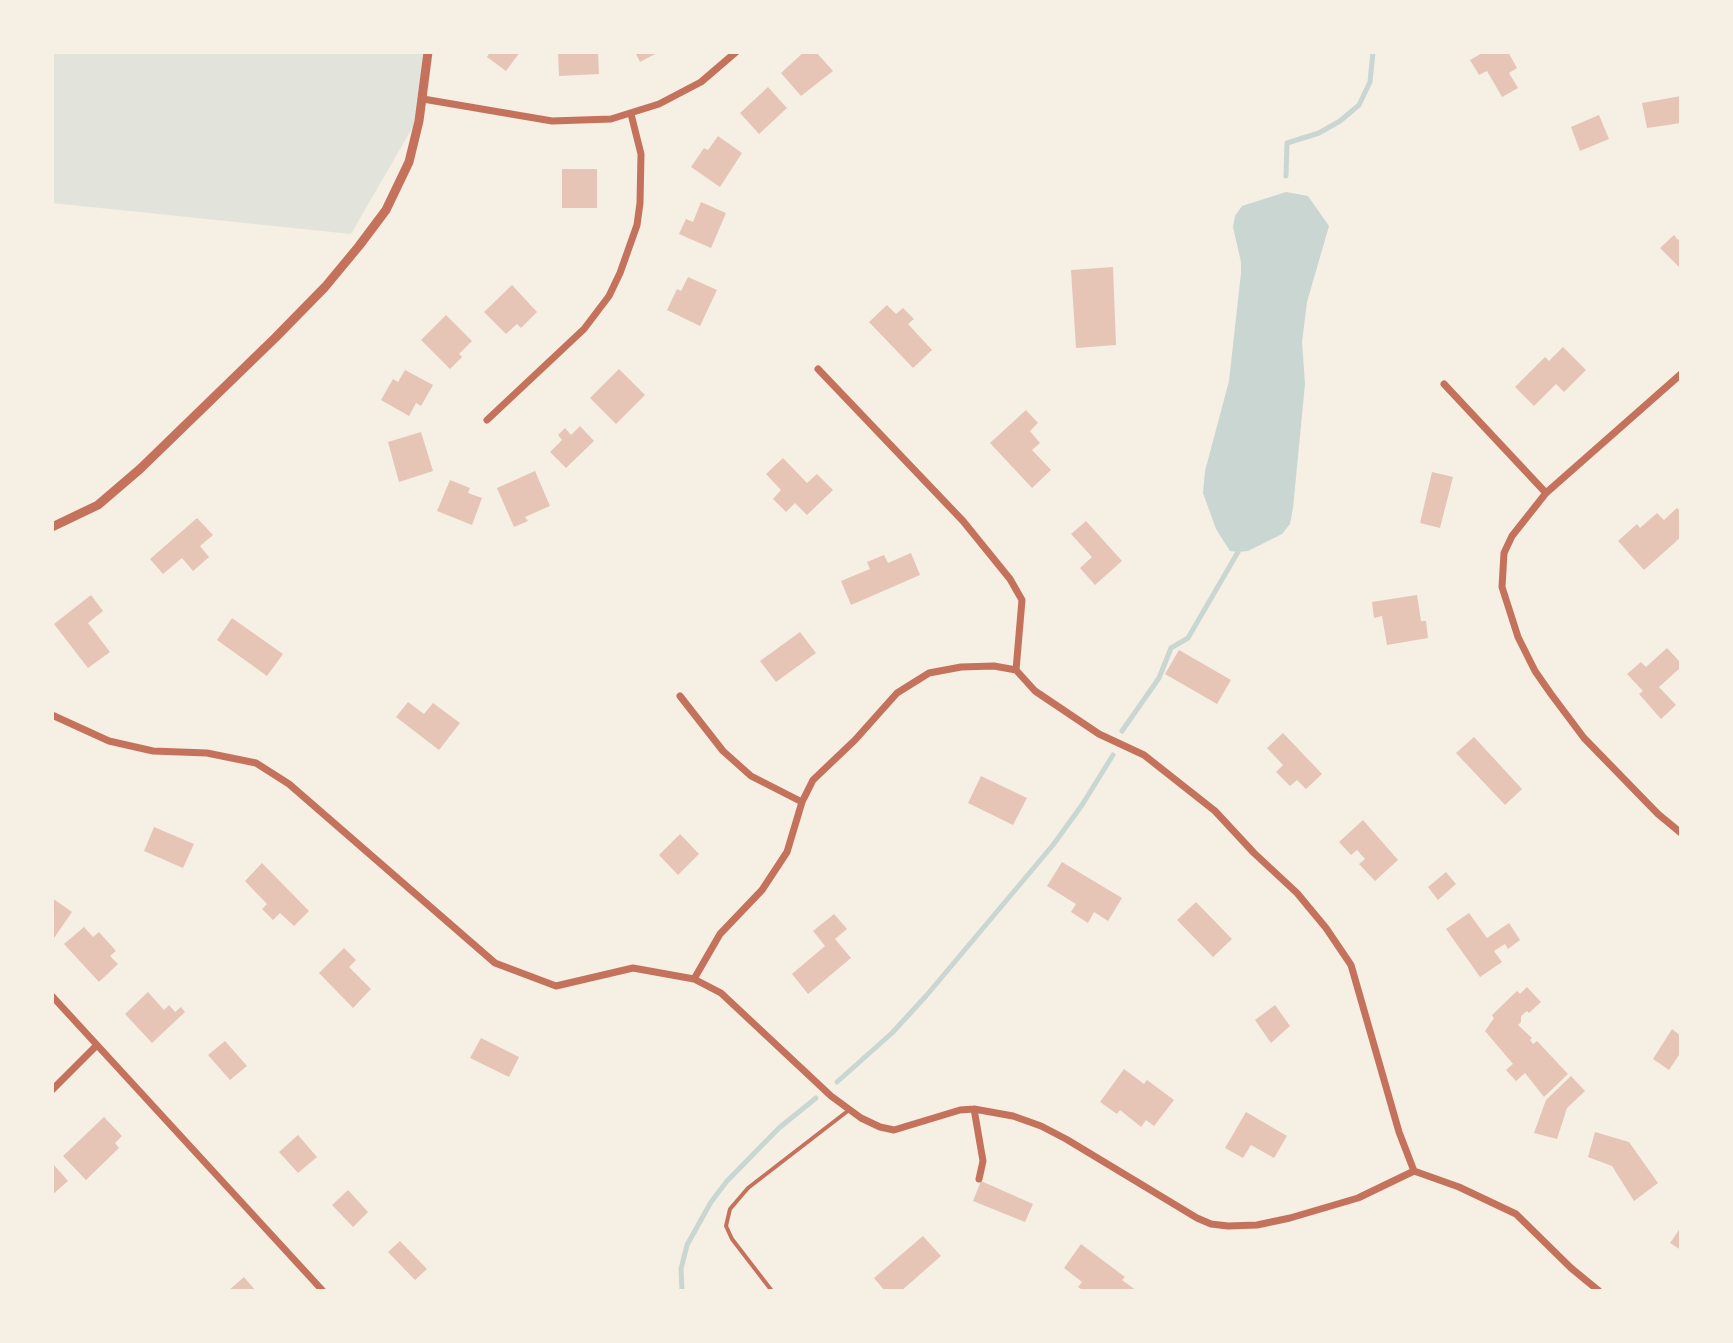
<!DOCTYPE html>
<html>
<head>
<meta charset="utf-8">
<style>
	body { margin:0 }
	#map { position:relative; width:1733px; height:1343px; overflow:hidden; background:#f6efe4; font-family:"Noto Sans",sans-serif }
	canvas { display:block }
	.frame { position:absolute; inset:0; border:54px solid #f6efe4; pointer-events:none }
</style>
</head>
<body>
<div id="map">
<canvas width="1733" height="1343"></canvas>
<div class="frame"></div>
</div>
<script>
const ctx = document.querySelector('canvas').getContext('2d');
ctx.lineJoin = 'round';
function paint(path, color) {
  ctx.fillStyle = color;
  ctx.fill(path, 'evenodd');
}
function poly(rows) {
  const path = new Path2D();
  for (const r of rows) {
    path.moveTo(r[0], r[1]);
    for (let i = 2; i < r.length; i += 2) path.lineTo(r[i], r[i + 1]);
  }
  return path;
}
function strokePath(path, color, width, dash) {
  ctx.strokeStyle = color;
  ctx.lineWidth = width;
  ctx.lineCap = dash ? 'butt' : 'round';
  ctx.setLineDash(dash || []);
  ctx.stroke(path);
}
paint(poly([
	[52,52,431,52,414,125,351,234,52,203]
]), '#e2e4dc');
paint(poly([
	[1286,192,1308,196,1329,226,1307,302,1302,342,1305,384,1293,508,1290,524,1282,534,1248,551,1238,552,1230,551,1216,529,1203,493,1205,471,1229,381,1241,273,1241,262,1233,227,1235,216,1242,206]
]), '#c9d6d2');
strokePath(poly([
	[1286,176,1287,143,1319,133,1340,121,1359,105,1370,82,1373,52],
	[1122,731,1159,678,1171,648,1188,638,1238,552],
	[837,1082,892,1033,926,996,1053,845,1082,805,1113,755],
	[682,1291,681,1269,687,1245,711,1202,727,1181,779,1128,816,1098]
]), '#c9d6d2', 5);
paint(poly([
	[490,52,520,52,506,71,487,57],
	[558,52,598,52,599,74,559,76],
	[635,52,659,52,640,62],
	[804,52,816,52,833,71,801,96,781,73],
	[1484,52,1508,52,1517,68,1509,73,1518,88,1502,97,1487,71,1479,75,1470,60],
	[768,87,787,108,759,134,740,113],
	[1681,96,1681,123,1647,128,1642,103],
	[1599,115,1609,139,1580,151,1571,127],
	[718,136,742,153,720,187,691,167,704,148,708,150],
	[562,169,597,169,597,208,562,208],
	[701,202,726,213,711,248,679,234,686,219,693,222],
	[1674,235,1678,240,1681,237,1681,269,1660,248],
	[1113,267,1116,345,1076,348,1071,270],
	[688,277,717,290,700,326,667,310,677,289,681,291],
	[512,285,537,312,521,328,517,324,506,334,484,312],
	[887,305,896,314,903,308,914,319,908,324,932,350,913,368,869,322],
	[446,315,472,341,459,354,462,357,450,369,421,340],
	[1563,347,1586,370,1564,392,1556,384,1534,406,1515,387,1545,357,1549,361],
	[619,369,645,395,616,424,590,398],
	[405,370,433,385,421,406,416,403,409,416,381,400,393,379,398,382],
	[1026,410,1038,423,1030,431,1040,443,1032,450,1051,470,1032,488,990,443],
	[580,426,594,441,566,468,550,452,562,440,558,435,565,428,571,435],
	[421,432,433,471,399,482,388,442],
	[783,458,807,483,817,474,833,490,807,515,795,503,786,512,773,499,781,490,766,474],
	[535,471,550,506,525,517,528,521,514,527,497,488],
	[1432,472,1453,477,1440,528,1420,523],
	[450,480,470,488,468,493,482,498,472,525,437,511],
	[1677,508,1681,512,1681,537,1644,570,1618,541,1637,524,1640,528,1657,513,1664,520],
	[197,518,213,535,200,546,209,557,193,571,182,558,163,574,150,559],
	[1086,521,1122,561,1095,585,1080,568,1092,557,1071,534],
	[911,553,920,575,851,605,841,581,870,569,867,562,884,555,888,563],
	[91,595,103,611,88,623,110,652,88,668,54,624],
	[1417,595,1421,621,1426,621,1428,638,1387,645,1382,616,1374,618,1372,602],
	[232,618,283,654,267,676,217,640],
	[800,632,816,653,776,682,760,661],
	[1667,648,1681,663,1681,667,1659,687,1676,705,1661,719,1639,694,1643,691,1627,674,1641,662,1646,667],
	[1179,650,1231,680,1217,704,1165,674],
	[408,702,424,714,433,703,460,723,439,750,396,717],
	[1283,733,1322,774,1306,789,1297,780,1290,786,1276,772,1283,765,1267,748],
	[1474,737,1522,789,1505,805,1456,753],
	[981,776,1027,798,1013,825,968,803],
	[1363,820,1398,860,1375,881,1359,864,1365,859,1357,850,1351,855,1339,842],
	[154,827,194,844,183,868,144,851],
	[680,834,699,854,678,875,659,855],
	[1062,862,1122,898,1108,921,1094,912,1088,923,1071,912,1076,904,1047,886],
	[262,863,309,911,294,926,280,913,273,920,262,909,267,904,245,881],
	[1446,872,1456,884,1438,900,1428,887],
	[52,898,72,912,52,941],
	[1196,902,1232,939,1213,957,1177,920],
	[1469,913,1487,938,1509,923,1520,940,1508,949,1505,944,1494,951,1502,962,1480,977,1446,929],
	[834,914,847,929,835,939,851,958,808,994,792,974,825,946,813,931],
	[84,927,93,937,99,932,116,951,110,956,118,964,99,982,64,944],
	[344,948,356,960,349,967,371,989,353,1008,319,973],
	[1527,987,1541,1002,1529,1013,1527,1011,1521,1016,1521,1022,1518,1025,1532,1038,1530,1040,1533,1044,1537,1041,1568,1074,1544,1097,1525,1073,1516,1081,1506,1070,1513,1064,1485,1031,1494,1018,1492,1015,1517,991,1520,994],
	[148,992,164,1010,169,1005,175,1012,181,1007,185,1012,152,1043,125,1014],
	[1275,1005,1290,1026,1271,1043,1255,1020],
	[1672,1029,1681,1036,1681,1052,1669,1070,1653,1059],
	[481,1038,519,1057,509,1077,470,1058],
	[225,1041,247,1066,230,1080,208,1055],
	[1124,1069,1144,1084,1147,1080,1174,1100,1154,1126,1146,1120,1141,1127,1120,1110,1117,1114,1100,1102],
	[1571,1076,1585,1091,1567,1108,1557,1139,1534,1133,1546,1100],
	[1246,1112,1287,1136,1274,1158,1251,1145,1243,1158,1225,1148],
	[104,1117,122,1136,115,1143,119,1148,86,1180,63,1156],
	[1595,1132,1629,1142,1658,1183,1634,1201,1612,1166,1588,1157],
	[298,1135,317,1157,298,1173,279,1152],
	[54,1165,68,1181,52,1195,52,1167],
	[981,1181,1033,1204,1025,1222,973,1201],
	[348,1190,368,1212,353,1227,332,1205],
	[1681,1227,1681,1250,1670,1243],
	[923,1236,941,1256,901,1291,885,1291,874,1278],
	[400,1241,427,1269,415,1280,388,1252],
	[1081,1244,1125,1277,1122,1280,1137,1291,1084,1291,1078,1287,1082,1282,1064,1268],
	[244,1277,256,1291,228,1291]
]), '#e6c5b7');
strokePath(poly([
	[772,1291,732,1239,726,1226,730,1209,748,1188,849,1110]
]), '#c5725c', 4);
strokePath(poly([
	[423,99,552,121,611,119,659,104,701,82,736,52],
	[818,369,963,521,1010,579,1022,600,1016,670],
	[1681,374,1546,493,1512,536,1504,553,1502,587,1518,637,1535,671,1551,694,1584,738,1658,814,1681,833],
	[1444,384,1546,493],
	[487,420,584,329,609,296,620,273,637,225,640,203,641,154,631,114],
	[680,696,723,751,751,776,802,802],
	[52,715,109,741,153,751,207,753,256,763,289,784,495,963,556,986,633,968,694,979,721,993,831,1096,861,1118,880,1127,894,1130,960,1110,974,1109,1013,1116,1041,1126,1066,1139,1197,1218,1211,1224,1228,1226,1257,1225,1290,1218,1358,1198,1414,1171,1459,1187,1516,1214,1571,1268,1599,1291],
	[694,979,720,934,762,890,787,852,802,802,813,780,855,740,897,693,929,673,961,667,994,666,1016,670,1035,691,1099,734,1144,755,1215,811,1254,853,1297,893,1326,928,1351,965,1399,1132,1414,1171],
	[52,996,323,1291],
	[52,1090,97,1045],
	[974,1109,983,1161,979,1179]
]), '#c5725c', 7);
strokePath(poly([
	[52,527,98,505,140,469,275,338,325,287,359,246,386,210,409,162,419,121,428,52]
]), '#c5725c', 9);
</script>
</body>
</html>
